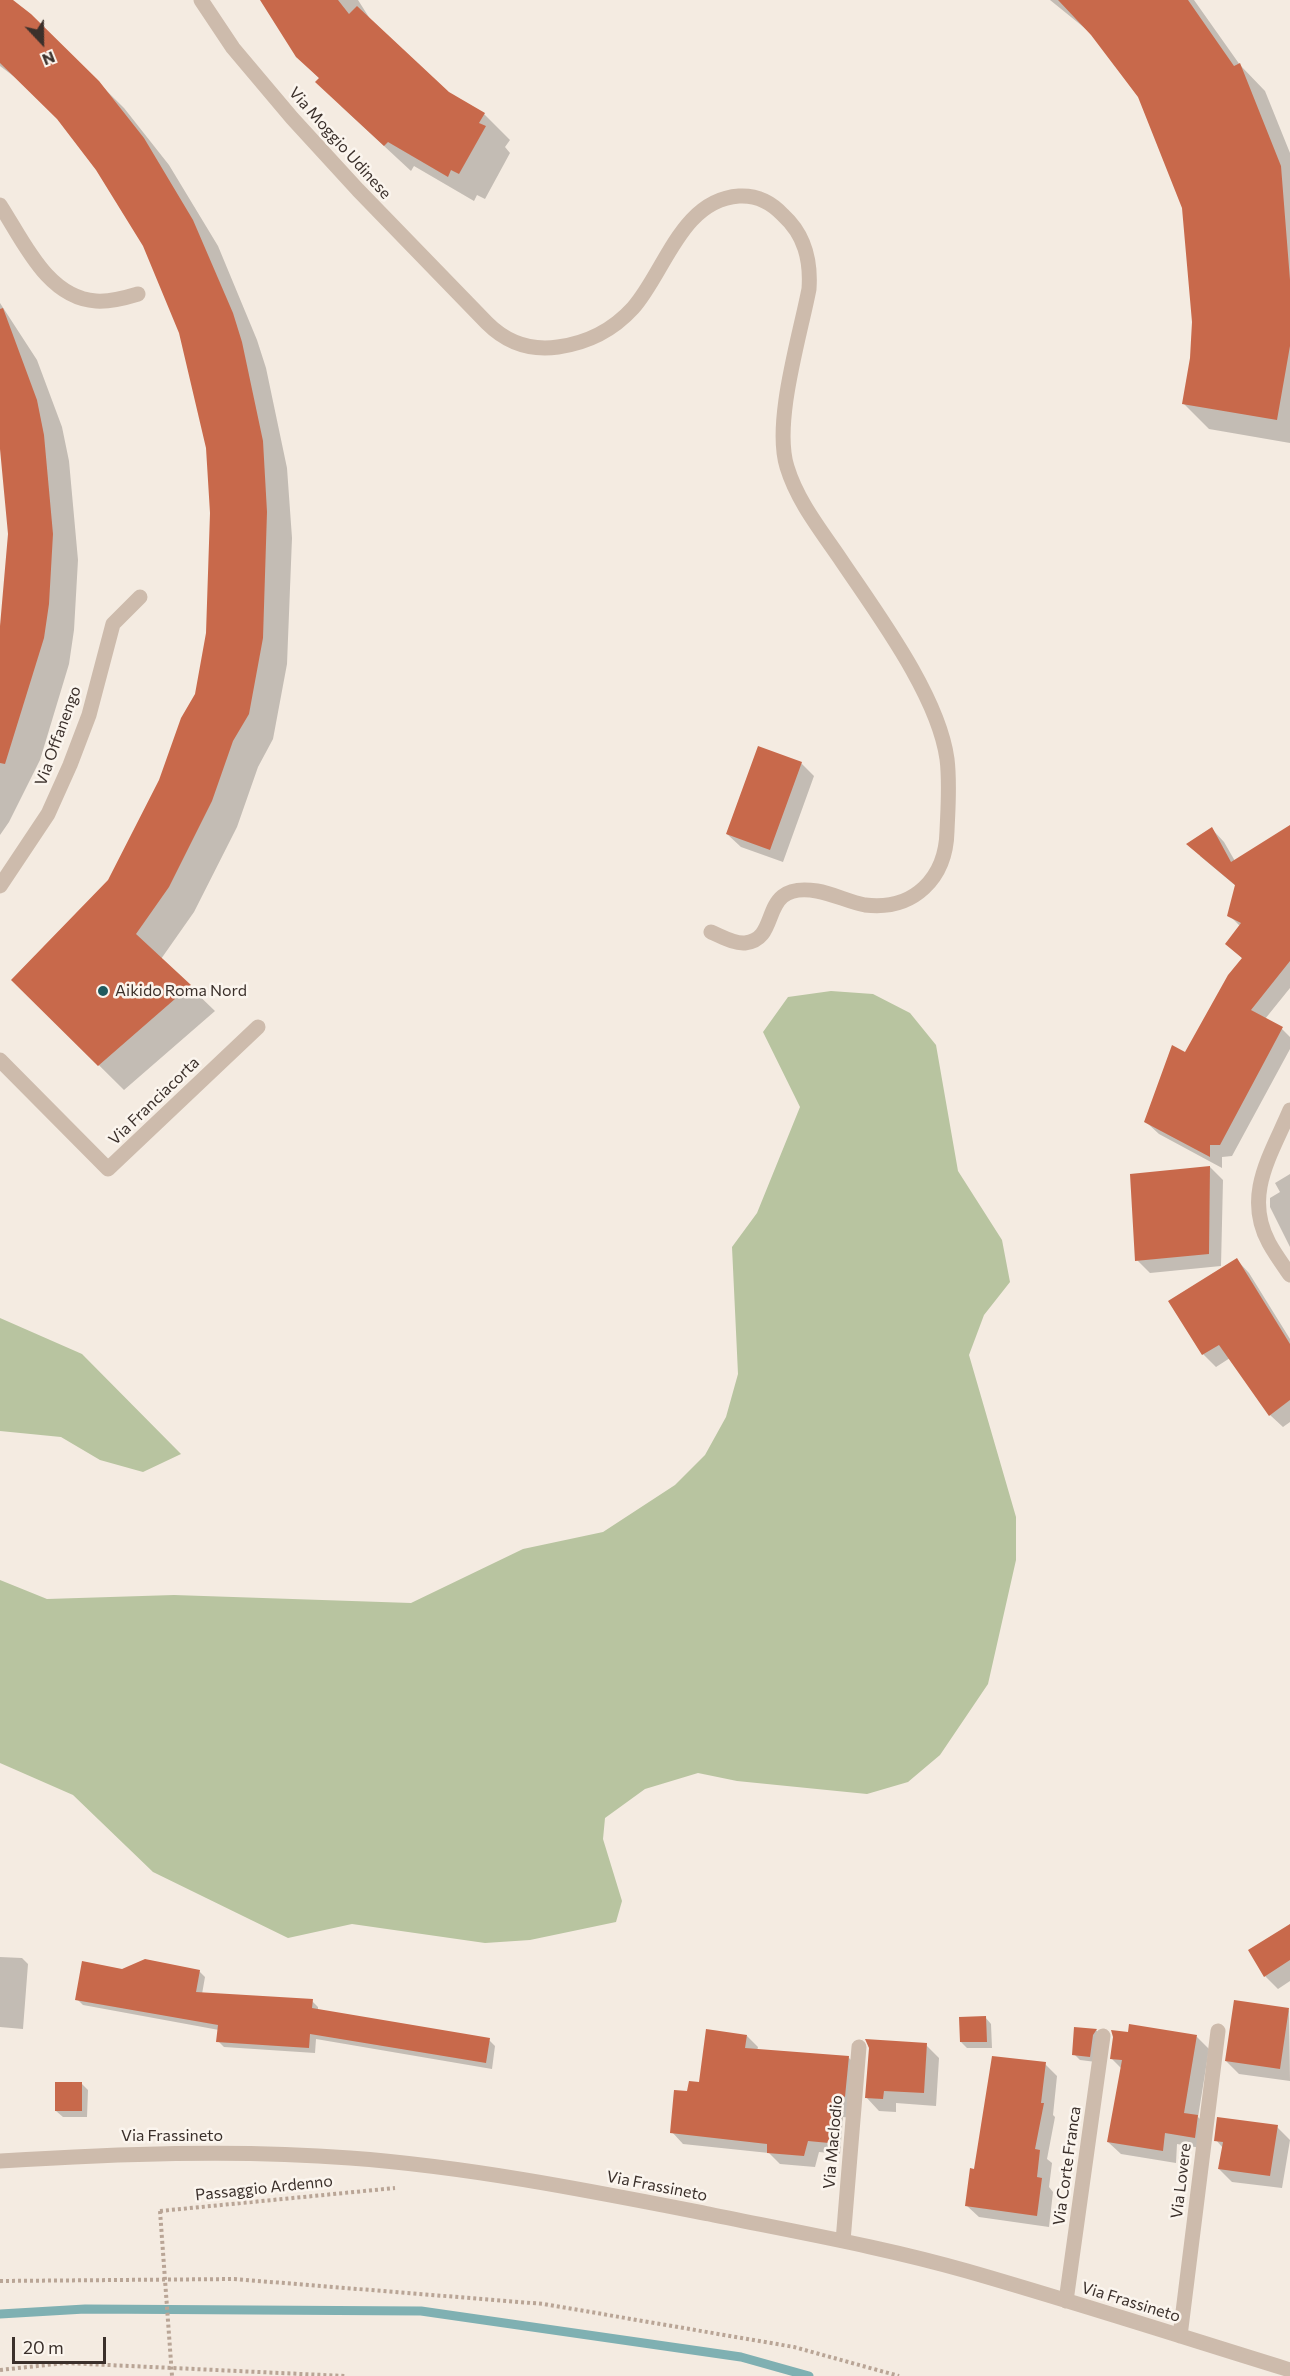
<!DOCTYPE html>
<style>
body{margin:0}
#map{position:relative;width:1290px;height:2376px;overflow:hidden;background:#f4ebe1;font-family:Commissioner,sans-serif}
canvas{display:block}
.north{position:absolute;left:12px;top:12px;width:60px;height:60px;-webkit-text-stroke:4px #fbf5ee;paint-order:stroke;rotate:158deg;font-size:16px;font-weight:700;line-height:24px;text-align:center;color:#3b302b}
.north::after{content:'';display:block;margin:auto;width:21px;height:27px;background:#3b302b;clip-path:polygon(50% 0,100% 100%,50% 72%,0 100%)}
.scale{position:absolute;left:12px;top:2337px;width:94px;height:27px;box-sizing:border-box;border:3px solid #3b302b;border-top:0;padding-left:8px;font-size:18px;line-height:21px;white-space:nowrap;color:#3b302b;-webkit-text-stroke:4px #fbf5ee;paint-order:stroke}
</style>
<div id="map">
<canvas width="1290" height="2376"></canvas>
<div class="north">N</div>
<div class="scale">20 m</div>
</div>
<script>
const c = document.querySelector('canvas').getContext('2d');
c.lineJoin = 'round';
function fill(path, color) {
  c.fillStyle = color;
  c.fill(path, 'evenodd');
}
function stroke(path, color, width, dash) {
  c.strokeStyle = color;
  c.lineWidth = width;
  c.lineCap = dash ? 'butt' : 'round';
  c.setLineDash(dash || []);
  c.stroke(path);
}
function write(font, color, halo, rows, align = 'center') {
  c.font = font + ' Commissioner,sans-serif';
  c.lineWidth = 5;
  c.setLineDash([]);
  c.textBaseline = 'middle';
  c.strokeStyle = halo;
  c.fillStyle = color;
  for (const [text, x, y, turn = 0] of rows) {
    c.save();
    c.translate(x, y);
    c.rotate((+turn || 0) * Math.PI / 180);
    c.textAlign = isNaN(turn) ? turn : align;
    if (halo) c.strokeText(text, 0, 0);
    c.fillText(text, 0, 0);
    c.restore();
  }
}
fill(new Path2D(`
 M 831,991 L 873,994 L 910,1013 L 936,1045 L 958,1171 L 1002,1240 L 1010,1282 L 984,1315 L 969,1355 L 1016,1517 L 1016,1560 L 988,1684 L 940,1755 L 908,1782 L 867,1794 L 737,1781 L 698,1773 L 645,1789 L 605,1818 L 603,1839 L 622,1901 L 616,1922 L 530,1940 L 485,1943 L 352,1924 L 288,1938 L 153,1872 L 73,1795 L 0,1763 L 0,1580 L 47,1599 L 174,1595 L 411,1603 L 523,1549 L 603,1532 L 675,1485 L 705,1455 L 726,1417 L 738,1374 L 732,1247 L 757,1213 L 800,1107 L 763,1032 L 788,997 Z
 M 0,1318 L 82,1354 L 181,1454 L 143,1472 L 100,1460 L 61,1437 L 0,1431 Z`), '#b8c4a0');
fill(new Path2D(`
 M 0,0 L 10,0 L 30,15 L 124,108 L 169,165 L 218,246 L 257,340 L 266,368 L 287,468 L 292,538 L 287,664 L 273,739 L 258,767 L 237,827 L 194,912 L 161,959 L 215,1011 L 124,1090 L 13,980 L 109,881 L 161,781 L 196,694 L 208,633 L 211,513 L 208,448 L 181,332 L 144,245 L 98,169 L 59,119 L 20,81 L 0,66 Z
 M 262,0 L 358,0 L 372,22 L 448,93 L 484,114 L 510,140 L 505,147 L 510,153 L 485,199 L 477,195 L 474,201 L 414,166 L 411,171 L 342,107 L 320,79 L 297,56 Z
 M 1050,0 L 1194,0 L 1240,65 L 1265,91 L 1290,153 L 1290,443 L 1209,429 L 1183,403 L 1191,358 L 1193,322 L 1184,208 L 1142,102 L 1092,34 Z
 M 0,303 L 37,360 L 62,427 L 69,461 L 78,560 L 74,630 L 69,664 L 40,760 L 9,822 L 0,835 L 0,632 L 10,534 L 0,438 Z
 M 801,763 L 814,776 L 783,862 L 741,847 L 727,834 Z
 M 1290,827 L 1290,988 L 1265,1019 L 1282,1029 L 1290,1037 L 1290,1049 L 1232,1156 L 1222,1157 L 1222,1168 L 1159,1134 L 1146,1122 L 1243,959 L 1227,944 L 1240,926 L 1229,915 L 1236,886 L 1200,856 L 1212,829 L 1224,842 L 1235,861 Z
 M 1210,1167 L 1223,1180 L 1221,1266 L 1150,1273 L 1137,1260 Z
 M 1290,1174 L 1290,1247 L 1270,1207 L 1270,1198 L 1280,1192 L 1275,1183 Z
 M 1237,1260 L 1249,1273 L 1290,1339 L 1290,1422 L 1283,1427 L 1270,1415 L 1230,1358 L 1216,1367 L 1203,1354 Z
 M 1290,1926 L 1290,1981 L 1278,1989 L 1265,1976 Z
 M 0,1957 L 22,1958 L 28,1964 L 23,2029 L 0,2027 Z
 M 122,1970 L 199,1971 L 205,1977 L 202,1994 L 312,2001 L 318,2007 L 318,2011 L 489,2040 L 495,2046 L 492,2069 L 316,2039 L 315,2053 L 224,2047 L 218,2041 L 219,2030 L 83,2005 L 77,1999 Z
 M 1289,2010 L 1290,2081 L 1239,2074 L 1226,2061 Z
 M 985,2017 L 991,2024 L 992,2048 L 967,2048 L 961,2042 Z
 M 1096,2030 L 1102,2036 L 1096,2062 L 1080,2060 L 1074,2054 Z
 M 747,2036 L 758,2047 L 757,2051 L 848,2057 L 859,2068 L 852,2118 L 843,2117 L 840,2154 L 819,2152 L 815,2167 L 780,2164 L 769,2153 L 683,2144 L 672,2132 L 688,2092 L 700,2084 Z
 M 1197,2037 L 1209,2049 L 1198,2117 L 1210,2129 L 1207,2149 L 1177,2144 L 1176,2163 L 1121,2154 L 1108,2142 L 1122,2069 L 1111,2058 Z
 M 926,2045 L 939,2058 L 936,2106 L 896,2103 L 896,2112 L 879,2111 L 866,2097 Z
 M 1045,2064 L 1057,2076 L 1053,2115 L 1055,2117 L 1047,2159 L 1052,2163 L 1049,2187 L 1053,2192 L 1049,2227 L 979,2217 L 966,2205 L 975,2170 Z
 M 82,2084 L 88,2090 L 87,2117 L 63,2117 L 56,2111 Z
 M 1277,2127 L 1290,2140 L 1282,2188 L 1232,2182 L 1219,2169 L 1223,2148 L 1216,2140 Z`), '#0003');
stroke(new Path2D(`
 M 0,2314 L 85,2309 L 421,2311 L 741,2357 L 809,2376`), '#7fb0b2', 9);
fill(new Path2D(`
 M 0,0 L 13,0 L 31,14 L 99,81 L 144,138 L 193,220 L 233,313 L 242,342 L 263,441 L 267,512 L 263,638 L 249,714 L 233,741 L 212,801 L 169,887 L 136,934 L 191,985 L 98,1066 L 11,980 L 108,880 L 159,780 L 181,718 L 195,694 L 206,633 L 210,513 L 206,448 L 179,333 L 143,246 L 96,170 L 57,119 L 0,63 Z
 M 260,0 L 338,0 L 349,14 L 357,6 L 449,92 L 485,113 L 479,123 L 486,126 L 459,174 L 451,170 L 448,177 L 388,142 L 384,146 L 315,82 L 319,78 L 296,57 Z
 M 1058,0 L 1188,0 L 1234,66 L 1240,63 L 1281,166 L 1290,280 L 1290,346 L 1277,420 L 1182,404 L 1190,358 L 1192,322 L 1182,208 L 1138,97 L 1091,35 Z
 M 3,308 L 37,400 L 44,435 L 53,534 L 49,604 L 44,638 L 5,764 L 0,763 L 0,626 L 8,534 L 0,449 L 0,309 Z
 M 758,746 L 802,762 L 770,850 L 726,834 Z
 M 1290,825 L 1290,961 L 1251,1010 L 1283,1027 L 1220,1145 L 1210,1145 L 1210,1157 L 1144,1122 L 1172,1045 L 1185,1052 L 1228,975 L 1242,958 L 1225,944 L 1241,923 L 1227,916 L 1235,885 L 1186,844 L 1212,827 L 1231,862 Z
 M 1210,1166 L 1209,1254 L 1135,1261 L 1130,1174 Z
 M 1237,1258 L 1290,1344 L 1290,1400 L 1269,1416 L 1219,1345 L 1202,1355 L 1168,1301 Z
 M 1290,1924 L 1290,1960 L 1264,1977 L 1248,1950 Z
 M 145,1959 L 200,1970 L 196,1992 L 313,1999 L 312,2008 L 490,2038 L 486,2063 L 310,2034 L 309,2048 L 216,2042 L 218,2025 L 75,2000 L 82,1961 L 122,1969 Z
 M 1234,2000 L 1289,2008 L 1280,2069 L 1225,2061 Z
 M 986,2016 L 987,2042 L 960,2042 L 959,2017 Z
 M 1129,2024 L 1197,2035 L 1184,2113 L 1198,2115 L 1195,2138 L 1165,2133 L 1163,2151 L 1107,2142 L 1122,2060 L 1110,2059 L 1113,2037 L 1111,2030 L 1128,2032 Z
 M 1074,2027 L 1097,2029 L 1093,2035 L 1090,2057 L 1072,2055 Z
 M 706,2029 L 747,2035 L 745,2048 L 849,2056 L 845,2097 L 843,2096 L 842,2108 L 832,2107 L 829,2143 L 808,2141 L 804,2156 L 767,2153 L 767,2144 L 670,2133 L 674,2090 L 687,2091 L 689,2081 L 699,2082 Z
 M 865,2039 L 927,2043 L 924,2093 L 884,2091 L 883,2099 L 865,2098 L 869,2048 Z
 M 992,2056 L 1046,2062 L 1041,2103 L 1044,2103 L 1035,2149 L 1040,2150 L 1037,2177 L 1042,2178 L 1037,2216 L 965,2206 L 970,2168 L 974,2169 Z
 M 55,2082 L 82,2082 L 82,2111 L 55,2111 Z
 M 1217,2117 L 1278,2125 L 1270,2176 L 1218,2169 L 1223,2142 L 1214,2141 Z`), '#c8694b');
stroke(new Path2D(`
 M 160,2211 L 395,2188
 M 0,2281 L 234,2279 L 544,2304 L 794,2347 L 899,2376
 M 0,2370 L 65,2363 L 345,2376`), '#b9a596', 4, [3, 3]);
stroke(new Path2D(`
 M 201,0 L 233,48 L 292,118 L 358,190 L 487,323 C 506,342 530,351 558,347 C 587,343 613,330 633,308 C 665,272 681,200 739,196 C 756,195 771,202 783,215 C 805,235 811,260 809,289 C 800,336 773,423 787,467 C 797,500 819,528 839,557 C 875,611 938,694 947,759 C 950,783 948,807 947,831 C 946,878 914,911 865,905 C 849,902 834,894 817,891 C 756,881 783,939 745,943 C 734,944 721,936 711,932
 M 0,205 C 23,240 47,298 96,301 C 110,302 125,298 138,294
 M 0,886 L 48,814 L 70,765 L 89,715 L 113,624 L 140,597
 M 0,1060 L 108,1169 L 258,1027
 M 1290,1110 C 1271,1155 1243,1195 1269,1243 C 1275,1254 1283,1265 1290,1275
 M 0,2161 C 117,2154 234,2149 350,2158 C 471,2167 591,2191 709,2214 C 796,2232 883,2247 967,2271 C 1075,2302 1183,2337 1290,2370
 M 843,2241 L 859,2047
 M 1066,2301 L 1103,2036
 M 1180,2336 L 1218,2031`), '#cdbbac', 15);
stroke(new Path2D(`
 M 160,2211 L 172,2376`), '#b9a596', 4, [3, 3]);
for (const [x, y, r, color] of [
 [103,991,6,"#1f5a5e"]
]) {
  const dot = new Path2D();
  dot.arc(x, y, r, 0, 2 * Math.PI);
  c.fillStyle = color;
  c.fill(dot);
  stroke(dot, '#fbf5ee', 2);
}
write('16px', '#3b302b', '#fbf5ee', [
 ["Via Moggio Udinese",340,143,48],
 ["Via Offanengo",58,736,-70],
 ["Via Franciacorta",154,1101,-44],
 ["Via Frassineto",172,2136],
 ["Via Maclodio",833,2142,-85],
 ["Via Corte Franca",1067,2166,-82],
 ["Via Lovere",1181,2181,-83],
 ["Via Frassineto",657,2186,11],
 ["Passaggio Ardenno",264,2188,-6],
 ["Via Frassineto",1131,2302,17]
]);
write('16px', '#3b302b', '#fbf5ee', [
 ["Aikido Roma Nord",115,991]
], 'left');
</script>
